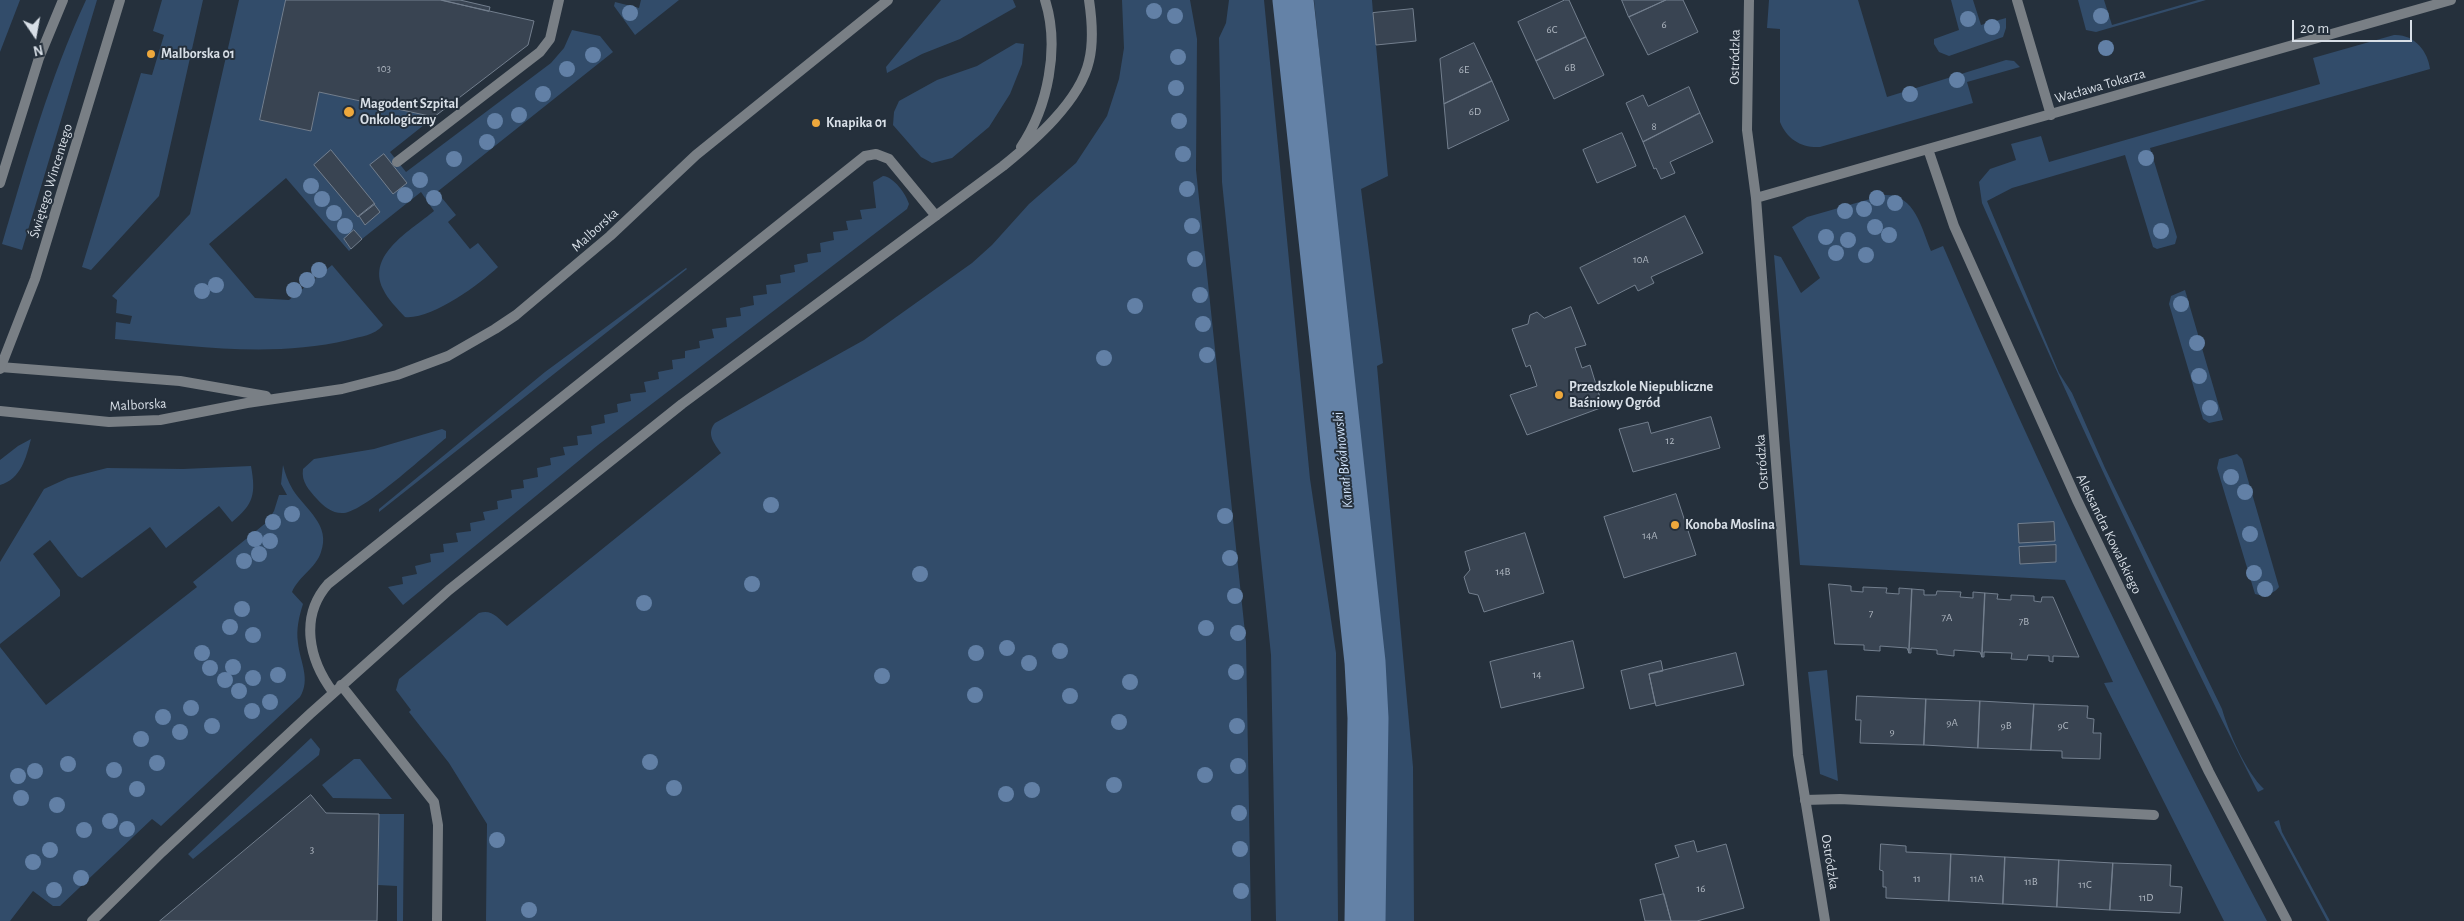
<!DOCTYPE html>
<meta charset="utf-8">
<style>
body{margin:0}
#map{position:relative;width:2464px;height:921px;overflow:hidden;background:#25303c;font-family:"Alegreya Sans",sans-serif}
canvas{display:block}
.north{position:absolute;left:10px;top:10px;width:50px;height:50px;-webkit-text-stroke:4px #25303c;paint-order:stroke;rotate:168deg;font-size:14px;font-weight:700;line-height:20px;text-align:center;color:#d8dfe7}
.north::after{content:'';display:block;margin:auto;width:18px;height:22px;background:#d8dfe7;clip-path:polygon(50% 0,100% 100%,50% 72%,0 100%)}
.scale{position:absolute;left:2292px;top:20px;width:120px;height:22px;box-sizing:border-box;border:2px solid #d8dfe7;border-top:0;padding-left:6px;font-size:15px;line-height:18px;white-space:nowrap;color:#d8dfe7;-webkit-text-stroke:4px #25303c;paint-order:stroke}
</style>
<div id="map">
<canvas width="2464" height="921"></canvas>
<div class="north">N</div>
<div class="scale">20 m</div>
</div>
<script>
const c = document.querySelector('canvas').getContext('2d');
c.lineJoin = 'round';
function fill(path, color) {
  c.fillStyle = color;
  c.fill(path, 'evenodd');
}
function stroke(path, color, width, dash) {
  c.strokeStyle = color;
  c.lineWidth = width;
  c.lineCap = dash ? 'butt' : 'round';
  c.setLineDash(dash || []);
  c.stroke(path);
}
function write(font, color, halo, rows, align = 'center') {
  c.font = font + ' "Alegreya Sans",sans-serif';
  c.lineWidth = 4;
  c.setLineDash([]);
  c.textBaseline = 'middle';
  c.strokeStyle = halo;
  c.fillStyle = color;
  for (const [text, x, y, turn = 0] of rows) {
    c.save();
    c.translate(x, y);
    c.rotate((+turn || 0) * Math.PI / 180);
    c.textAlign = isNaN(turn) ? turn : align;
    if (halo) c.strokeText(text, 0, 0);
    c.fillText(text, 0, 0);
    c.restore();
  }
}
fill(new Path2D(`
 M 0,0 L 20,0 L 0,52 Z
 M 86,0 L 97,0 L 22,250 L 2,244 C 27,160 49,80 86,0 Z
 M 162,0 L 203,0 L 159,196 L 91,270 L 82,267 L 141,73 L 152,75 L 164,35 L 153,31 Z
 M 239,0 L 286,0 L 260,120 L 311,131 L 319,92 L 434,117 L 390,152 L 406,172 L 551,63 L 564,48 L 572,30 L 600,36 L 613,52 L 437,192 L 456,215 L 448,222 L 470,249 L 478,243 L 498,267 C 479,285 431,320 405,317 C 397,308 388,300 383,289 C 366,254 412,230 434,211 L 421,192 L 362,239 L 354,231 L 344,239 L 351,249 L 349,251 L 286,178 L 209,244 L 255,298 L 289,300 L 332,265 L 383,325 C 374,336 361,336 348,340 C 272,358 193,346 115,339 L 116,322 L 130,324 L 132,316 L 116,313 L 117,300 L 112,296 L 190,214 Z
 M 641,0 L 679,0 L 635,35 L 614,6 L 615,2 L 639,8 Z
 M 941,0 L 1013,0 L 1016,7 L 960,39 L 922,54 L 887,73 L 886,67 Z
 M 1122,0 L 1190,0 L 1197,39 L 1196,170 L 1246,642 L 1251,921 L 486,921 L 487,824 L 449,763 L 409,712 L 411,710 L 396,690 L 399,679 L 479,613 C 492,609 498,618 507,626 L 721,453 C 714,443 706,434 715,423 L 864,340 L 972,263 L 992,245 L 1029,204 L 1076,163 L 1107,116 L 1119,79 L 1124,48 Z
 M 1229,0 L 1264,0 L 1310,479 L 1336,653 L 1338,921 L 1276,921 L 1271,655 L 1222,182 L 1219,38 L 1226,23 Z
 M 1314,0 L 1372,0 L 1373,13 L 1388,176 L 1361,189 L 1383,363 L 1377,366 L 1413,767 L 1414,921 L 1379,921 L 1382,698 L 1379,648 Z
 M 1769,0 L 1858,0 L 1887,97 L 2006,60 L 2014,61 L 2020,67 L 1967,82 L 1973,103 L 1820,147 C 1801,148 1787,139 1780,122 L 1780,29 L 1767,28 Z
 M 1951,0 L 1973,0 L 1981,25 L 2006,18 L 2006,28 L 2003,37 L 1949,56 L 1939,52 L 1934,44 L 1934,39 L 1959,30 Z
 M 2078,0 L 2104,0 L 2112,25 L 2198,0 L 2206,0 L 2096,32 L 2086,30 Z
 M 2394,35 C 2414,34 2428,51 2430,69 L 2150,148 L 2177,237 L 2175,244 L 2157,249 L 2153,247 L 2125,155 L 2012,188 L 1987,201 L 2059,373 L 2072,393 L 2105,468 L 2222,709 C 2229,733 2246,772 2264,789 L 2258,792 C 2160,598 2069,402 1982,203 L 1979,182 L 1990,169 L 2016,160 L 2011,144 L 2041,136 L 2049,162 L 2320,84 L 2313,58 Z
 M 1016,43 L 1024,44 L 1022,64 L 1010,94 L 989,127 L 952,158 L 932,163 L 921,157 L 893,125 L 894,112 L 899,101 L 937,80 L 977,66 Z
 M 883,176 C 894,177 906,194 909,204 L 907,209 L 598,445 L 403,605 L 388,587 L 403,584 L 402,577 L 417,574 L 415,566 L 431,562 L 430,554 L 444,552 L 443,544 L 458,542 L 456,533 L 471,531 L 470,523 L 485,520 L 483,512 L 498,509 L 497,501 L 512,498 L 511,490 L 524,488 L 523,480 L 538,477 L 537,468 L 551,465 L 550,458 L 565,455 L 563,447 L 578,445 L 577,436 L 592,434 L 591,426 L 605,423 L 604,415 L 618,412 L 617,404 L 631,401 L 630,394 L 646,392 L 644,382 L 659,379 L 658,372 L 673,369 L 672,360 L 685,358 L 685,351 L 700,348 L 699,341 L 714,338 L 712,329 L 727,327 L 726,318 L 741,316 L 740,308 L 754,305 L 753,296 L 767,294 L 766,285 L 781,283 L 780,275 L 795,272 L 794,265 L 808,262 L 807,254 L 821,252 L 820,243 L 834,240 L 833,232 L 848,230 L 846,221 L 862,219 L 860,210 L 876,208 L 873,182 Z
 M 1884,195 C 1915,194 1921,227 1931,251 L 1943,246 C 2042,476 2150,700 2267,921 L 2224,921 L 2104,683 L 2113,682 L 2065,580 L 1800,565 L 1774,255 L 1781,257 L 1801,293 L 1820,278 L 1792,227 L 1807,217 Z
 M 686,268 L 687,269 L 379,512 L 379,509 L 545,372 Z
 M 2185,290 L 2223,420 L 2209,423 L 2203,419 L 2169,304 L 2171,296 Z
 M 442,429 L 446,431 L 446,438 C 426,454 365,511 344,513 C 333,514 324,507 317,499 C 309,490 301,482 303,469 L 314,459 L 374,449 Z
 M 31,439 C 26,458 21,479 0,485 L 0,460 L 18,446 Z
 M 2237,454 L 2242,459 L 2279,587 C 2274,594 2263,597 2255,594 L 2217,468 L 2219,459 Z
 M 283,465 C 285,473 288,482 293,490 C 306,510 331,525 321,552 C 316,568 299,576 292,592 L 303,604 C 299,617 296,629 298,643 C 300,662 311,679 300,697 L 161,826 L 152,819 L 60,906 L 53,906 L 33,891 L 10,921 L 0,921 L 0,647 L 46,705 L 197,587 L 193,582 L 267,522 L 274,511 L 279,495 L 287,495 L 281,484 Z
 M 251,466 C 256,494 254,504 232,522 L 219,506 L 166,548 L 150,527 L 82,578 L 78,576 L 50,540 L 33,554 L 60,590 L 60,596 L 0,644 L 0,562 L 44,489 L 68,478 L 107,468 L 183,469 Z
 M 1827,670 L 1838,781 L 1820,774 L 1808,672 Z
 M 311,738 L 320,749 L 319,755 L 193,859 L 188,854 Z
 M 354,759 L 360,759 L 392,799 L 333,798 L 322,785 Z
 M 379,814 L 404,814 L 403,921 L 397,921 L 397,886 L 378,885 Z
 M 2279,820 L 2282,832 L 2330,921 L 2327,921 L 2274,822 Z`), '#324c6a');
stroke(new Path2D(`
 M 1293,0 L 1365,662 L 1368,718 L 1365,921`), '#6482a7', 41);
const building = new Path2D(`
 M 286,0 L 440,0 L 534,21 L 528,45 L 434,117 L 319,92 L 311,131 L 260,120 Z
 M 442,0 L 460,0 L 490,7 L 489,11 Z
 M 1565,0 L 1569,0 L 1586,37 L 1536,61 L 1518,22 Z
 M 1622,0 L 1666,0 L 1629,17 Z
 M 1666,0 L 1683,0 L 1698,32 L 1648,55 L 1629,17 Z
 M 1413,9 L 1416,41 L 1376,45 L 1373,13 Z
 M 1586,37 L 1604,75 L 1554,99 L 1536,61 Z
 M 1474,43 L 1492,81 L 1444,104 L 1440,59 Z
 M 1492,81 L 1509,120 L 1448,149 L 1444,104 Z
 M 1689,87 L 1700,113 L 1643,142 L 1626,103 L 1643,95 L 1648,106 Z
 M 1700,113 L 1713,142 L 1670,162 L 1675,173 L 1661,179 L 1656,168 L 1654,169 L 1643,142 Z
 M 1622,133 L 1636,166 L 1597,183 L 1583,150 Z
 M 331,150 L 375,204 L 358,217 L 314,165 Z
 M 384,154 L 407,183 L 393,194 L 370,165 Z
 M 374,204 L 380,212 L 365,225 L 359,216 Z
 M 1685,216 L 1703,253 L 1651,277 L 1654,283 L 1638,291 L 1635,285 L 1598,304 L 1580,268 Z
 M 354,230 L 362,239 L 351,249 L 344,239 Z
 M 1571,307 L 1586,345 L 1575,348 L 1582,368 L 1590,365 L 1603,407 L 1527,435 L 1510,395 L 1537,386 L 1530,365 L 1526,367 L 1512,329 L 1528,324 L 1530,315 L 1537,312 L 1544,318 Z
 M 1711,417 L 1720,448 L 1633,472 L 1619,429 L 1648,422 L 1651,433 Z
 M 1676,494 L 1696,555 L 1624,578 L 1604,517 Z
 M 2054,522 L 2055,541 L 2019,543 L 2018,524 Z
 M 1525,533 L 1544,593 L 1484,612 L 1478,595 L 1469,593 L 1464,577 L 1470,570 L 1465,552 Z
 M 2056,545 L 2056,562 L 2020,564 L 2019,547 Z
 M 1829,584 L 1851,586 L 1851,591 L 1863,592 L 1863,587 L 1887,588 L 1886,593 L 1899,594 L 1899,588 L 1912,589 L 1909,653 L 1907,648 L 1880,646 L 1880,651 L 1864,650 L 1864,645 L 1835,644 Z
 M 1912,589 L 1924,590 L 1924,595 L 1936,595 L 1937,591 L 1961,592 L 1960,597 L 1973,598 L 1973,592 L 1985,593 L 1982,657 L 1980,652 L 1954,650 L 1954,656 L 1937,654 L 1937,650 L 1911,648 L 1911,653 L 1909,653 Z
 M 1985,593 L 1998,594 L 1997,599 L 2011,600 L 2011,595 L 2034,596 L 2034,601 L 2041,602 L 2042,597 L 2053,597 L 2079,657 L 2053,656 L 2053,662 L 2049,661 L 2049,656 L 2028,655 L 2027,660 L 2011,659 L 2012,653 L 1984,652 L 1984,657 L 1982,657 Z
 M 1573,641 L 1584,688 L 1501,708 L 1490,662 Z
 M 1736,653 L 1744,685 L 1656,706 L 1649,674 Z
 M 1661,661 L 1663,671 L 1649,674 L 1655,703 L 1630,709 L 1621,671 Z
 M 1857,696 L 1926,699 L 1924,745 L 1860,743 L 1861,720 L 1856,720 Z
 M 1926,699 L 1980,701 L 1978,748 L 1924,745 Z
 M 1980,701 L 2034,704 L 2031,750 L 1978,748 Z
 M 2034,704 L 2088,706 L 2087,718 L 2094,719 L 2093,733 L 2101,733 L 2100,759 L 2062,758 L 2062,751 L 2031,750 Z
 M 311,795 L 326,813 L 379,814 L 377,921 L 160,921 Z
 M 1694,841 L 1697,852 L 1726,844 L 1744,908 L 1697,921 L 1671,921 L 1655,864 L 1679,857 L 1675,846 Z
 M 1881,844 L 1906,846 L 1906,852 L 1951,854 L 1949,901 L 1886,898 L 1886,887 L 1883,887 L 1883,871 L 1880,870 Z
 M 1951,854 L 2005,857 L 2003,904 L 1949,901 Z
 M 2005,857 L 2059,860 L 2057,907 L 2003,904 Z
 M 2059,860 L 2113,863 L 2110,910 L 2057,907 Z
 M 2113,863 L 2171,865 L 2170,886 L 2182,887 L 2180,913 L 2110,910 Z
 M 1664,894 L 1671,921 L 1645,921 L 1640,900 Z`);
fill(building, '#394452');
stroke(building, '#737f8e', 1);
stroke(new Path2D(`
 M 1021,147 C 1048,107 1060,47 1045,0
 M 397,162 L 540,52 L 550,39 L 559,0
 M 333,692 C 309,660 299,617 328,584 L 865,156 L 876,154 L 889,159 L 936,216
 M 1805,800 L 1840,799 L 2154,815
 M 92,921 L 162,852 L 310,714 L 449,590 L 682,404 L 1003,166 C 1034,141 1080,101 1089,61 C 1094,41 1092,20 1089,0`), '#797f85', 10);
stroke(new Path2D(`
 M 1749,0 L 1747,130 L 1756,198 L 1798,755 L 1825,921
 M 2017,0 L 2051,115
 M 1928,149 L 1954,226 L 2077,500 L 2209,772 L 2287,921
 M 1756,198 L 2451,0
 M 0,367 L 180,381 L 266,396
 M 0,411 L 109,422 L 160,420 L 247,403 L 342,389 L 397,375 L 448,356 L 495,329 L 516,315 L 610,236 L 696,155 L 888,0
 M 341,685 L 434,802 L 438,825 L 437,921`), '#797f85', 10);
stroke(new Path2D(`
 M 0,183 L 39,58 L 63,0
 M 0,369 L 35,279 L 120,0`), '#797f85', 10);
c.fillStyle = '#6280a6';
for (const [x, y] of [
 [1154,11],
 [630,13],
 [1175,16],
 [2101,16],
 [1968,19],
 [1992,27],
 [2106,48],
 [593,55],
 [1178,57],
 [567,69],
 [1957,80],
 [1176,88],
 [543,94],
 [1910,94],
 [519,115],
 [495,121],
 [1179,121],
 [487,142],
 [1183,154],
 [2146,158],
 [454,159],
 [420,180],
 [311,186],
 [1187,189],
 [405,195],
 [434,198],
 [1877,198],
 [322,199],
 [1895,203],
 [1864,209],
 [1845,211],
 [334,213],
 [345,226],
 [1192,226],
 [1875,227],
 [2161,231],
 [1889,235],
 [1826,237],
 [1848,240],
 [1836,253],
 [1866,255],
 [1195,259],
 [319,270],
 [307,280],
 [216,285],
 [294,290],
 [202,291],
 [1200,295],
 [2181,304],
 [1135,306],
 [1203,324],
 [2197,343],
 [1207,355],
 [1104,358],
 [2199,376],
 [2210,408],
 [2231,477],
 [2245,492],
 [771,505],
 [292,514],
 [1225,516],
 [273,522],
 [2250,534],
 [255,539],
 [270,541],
 [259,554],
 [1230,558],
 [244,561],
 [2254,573],
 [920,574],
 [752,584],
 [2265,589],
 [1235,596],
 [644,603],
 [242,609],
 [230,627],
 [1206,628],
 [1238,633],
 [253,635],
 [1007,648],
 [1060,651],
 [202,653],
 [976,653],
 [1029,663],
 [233,667],
 [210,668],
 [1236,672],
 [278,675],
 [882,676],
 [253,678],
 [225,680],
 [1130,682],
 [239,691],
 [975,695],
 [1070,696],
 [270,702],
 [191,708],
 [252,711],
 [163,717],
 [1119,722],
 [212,726],
 [1237,726],
 [180,732],
 [141,739],
 [650,762],
 [157,763],
 [68,764],
 [1238,766],
 [114,770],
 [35,771],
 [1205,775],
 [18,776],
 [1114,785],
 [674,788],
 [137,789],
 [1032,790],
 [1006,794],
 [21,798],
 [57,805],
 [1239,813],
 [110,821],
 [127,829],
 [84,830],
 [497,840],
 [1240,849],
 [50,850],
 [33,862],
 [81,878],
 [54,890],
 [1241,891],
 [529,910]
]) {
  c.beginPath();
  c.arc(x, y, 8, 0, 2 * Math.PI);
  c.fill();
}
for (const [x, y, r, color] of [
 [151,54,5,"#eea83c"],
 [349,112,6,"#eea83c"],
 [816,123,5,"#eea83c"],
 [1559,395,5,"#eea83c"],
 [1675,525,5,"#eea83c"]
]) {
  const dot = new Path2D();
  dot.arc(x, y, r, 0, 2 * Math.PI);
  c.fillStyle = color;
  c.fill(dot);
  stroke(dot, '#25303c', 2);
}
write('11px', '#b0b8c2', null, [
 ["6",1664,25],
 ["6C",1552,30],
 ["6B",1570,68],
 ["103",384,69],
 ["6E",1464,70],
 ["6D",1475,112],
 ["8",1654,127],
 ["10A",1641,260],
 ["12",1670,441],
 ["14A",1650,536],
 ["14B",1503,572],
 ["7",1871,614],
 ["7A",1947,618],
 ["7B",2024,622],
 ["14",1537,675],
 ["9A",1952,723],
 ["9B",2006,726],
 ["9C",2063,726],
 ["9",1892,732],
 ["3",312,850],
 ["11",1917,879],
 ["11A",1977,879],
 ["11B",2031,882],
 ["11C",2085,885],
 ["16",1701,889],
 ["11D",2146,898]
]);
write('bold 14px', '#d8dfe7', '#25303c', [
 ["Malborska 01",161,54],
 ["Magodent Szpital",360,104],
 ["Onkologiczny",360,120],
 ["Knapika 01",826,123],
 ["Przedszkole Niepubliczne",1569,387],
 ["Baśniowy Ogród",1569,403],
 ["Konoba Moslina",1685,525]
], 'left');
write('14px', '#d8dfe7', '#25303c', [
 ["Ostródzka",1735,57,-89],
 ["Wacława Tokarza",2100,86,-16],
 ["Świętego Wincentego",51,181,-73],
 ["Malborska",595,230,-42],
 ["Malborska",138,405,-3],
 ["Ostródzka",1762,462,-94],
 ["Aleksandra Kowalskiego",2109,534,64],
 ["Ostródzka",1830,862,81]
]);
write('italic 15px', '#ccdff7', '#25303c', [
 ["Kanał Bródnowski",1343,460,-96]
]);
</script>
